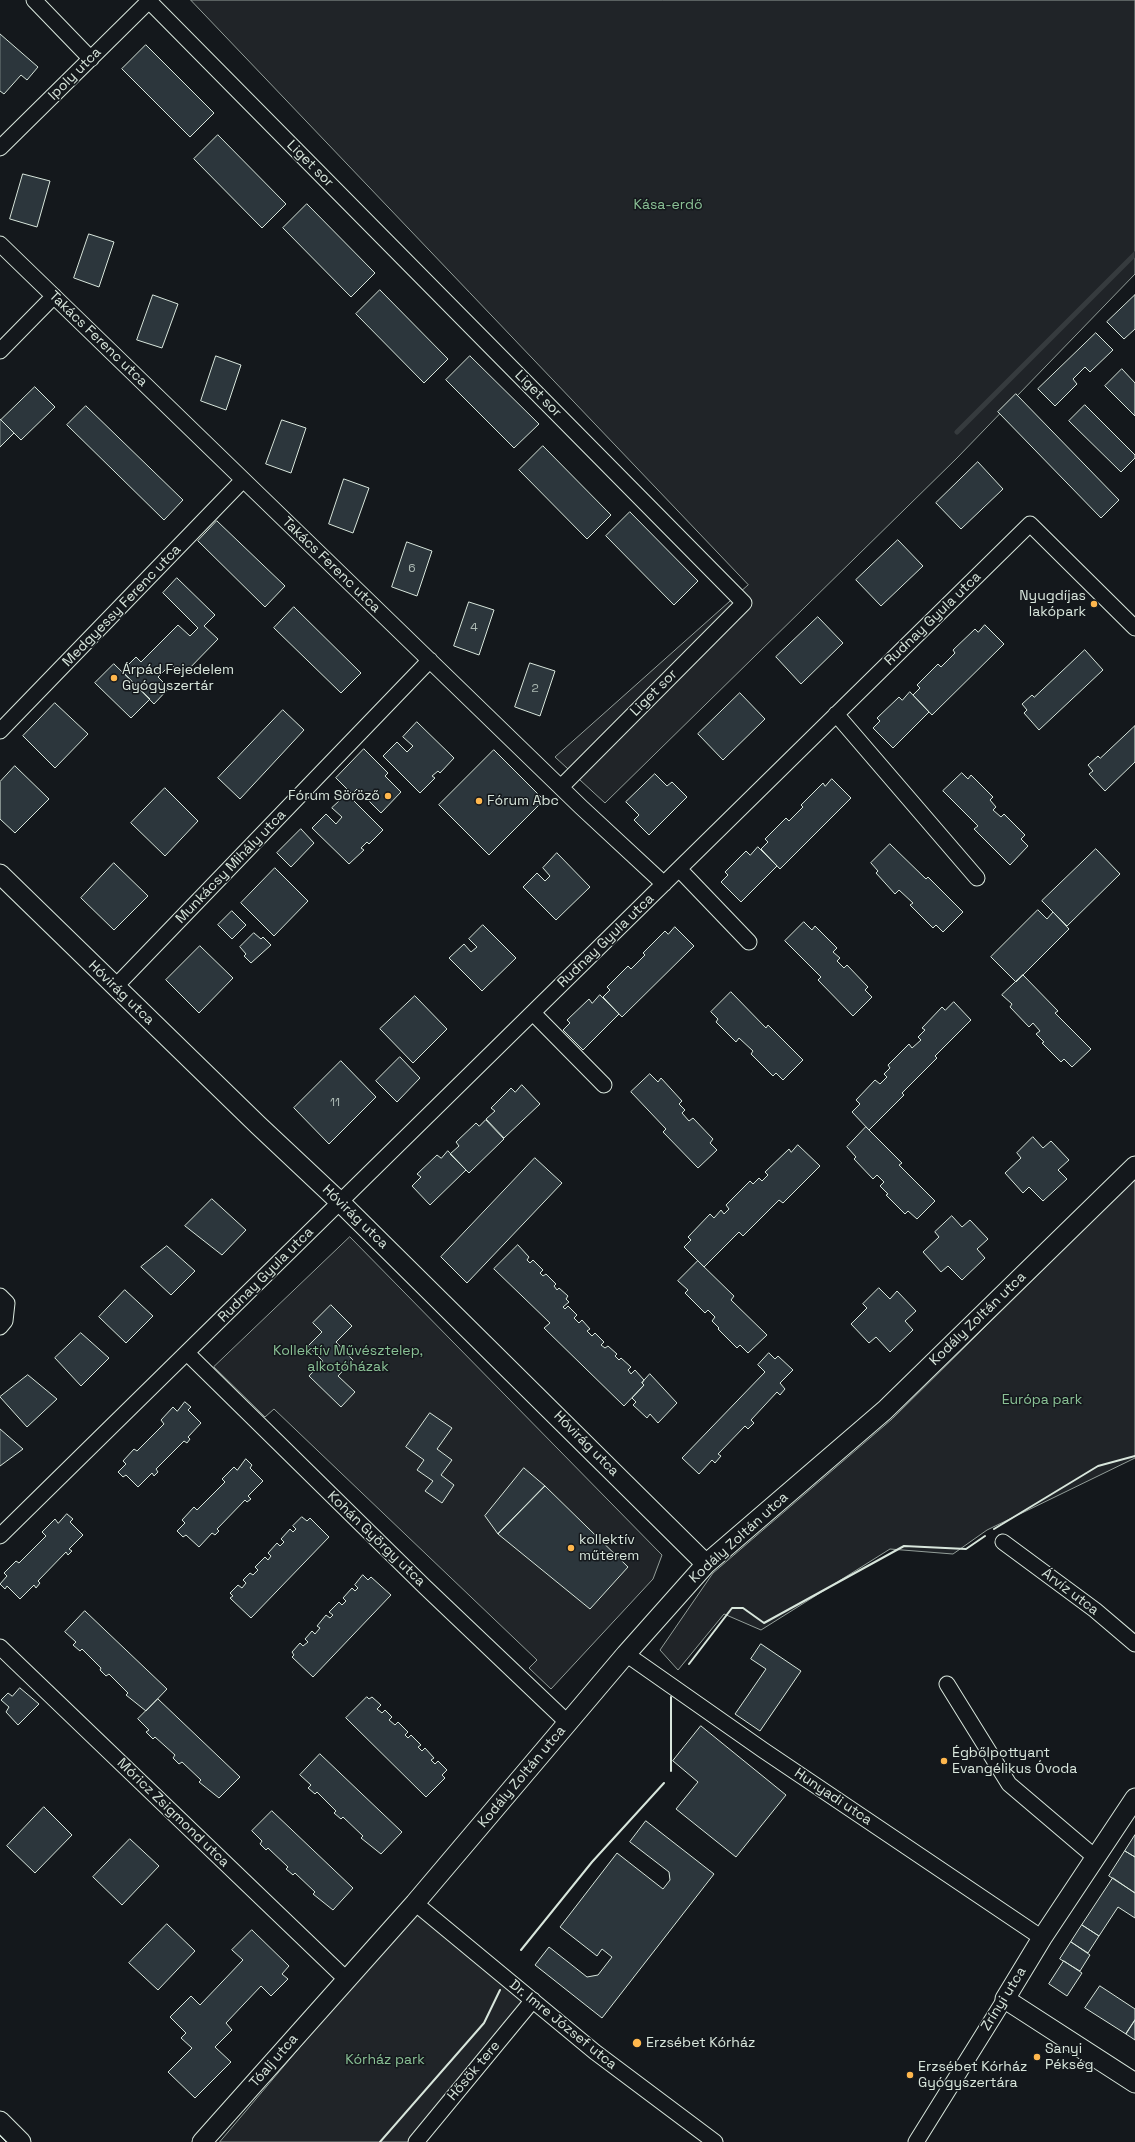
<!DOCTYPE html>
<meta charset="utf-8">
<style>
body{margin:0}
canvas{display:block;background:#14181c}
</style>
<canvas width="1135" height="2142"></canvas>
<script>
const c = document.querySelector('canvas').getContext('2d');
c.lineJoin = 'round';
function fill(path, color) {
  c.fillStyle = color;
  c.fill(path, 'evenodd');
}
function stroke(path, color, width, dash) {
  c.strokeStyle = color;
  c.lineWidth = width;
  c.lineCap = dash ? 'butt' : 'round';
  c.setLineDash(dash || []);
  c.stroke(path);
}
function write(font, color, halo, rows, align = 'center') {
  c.font = font + ' "Space Grotesk",sans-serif';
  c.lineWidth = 3;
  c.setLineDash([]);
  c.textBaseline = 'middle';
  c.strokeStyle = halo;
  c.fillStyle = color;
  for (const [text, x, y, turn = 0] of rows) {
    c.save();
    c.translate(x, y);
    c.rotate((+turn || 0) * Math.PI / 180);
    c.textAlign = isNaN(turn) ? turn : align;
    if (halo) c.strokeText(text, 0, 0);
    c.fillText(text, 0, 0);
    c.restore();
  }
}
const green = new Path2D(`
 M 191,0 L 1135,0 L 1135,274 L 957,458 L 605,803 L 555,757 L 748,585 Z
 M 1135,1179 L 1135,1458 L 987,1530 L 953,1554 L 890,1549 L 761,1630 L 724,1614 L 678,1670 L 660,1650 L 713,1573 L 892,1419 Z
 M 350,1237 L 662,1555 L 653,1579 L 551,1689 L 529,1668 L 537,1660 L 274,1409 L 265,1417 L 214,1367 Z
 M 419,1907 L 530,1998 L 413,2142 L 220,2142 Z`);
fill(green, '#202428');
stroke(green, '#939e99', 1);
stroke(new Path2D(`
 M 957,432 L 1135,254`), '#363b3e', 5);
const building = new Path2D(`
 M 0,34 L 38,67 L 27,80 L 21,75 L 4,94 L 0,91 Z
 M 146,45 L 214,113 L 190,137 L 122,69 Z
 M 218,135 L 286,204 L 262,228 L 194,159 Z
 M 23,174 L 50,181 L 37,227 L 10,219 Z
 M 307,204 L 375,273 L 351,297 L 283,228 Z
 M 89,234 L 114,242 L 99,287 L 74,278 Z
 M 380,290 L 448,359 L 424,383 L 356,314 Z
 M 153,295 L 178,304 L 162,348 L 137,340 Z
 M 1135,295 L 1135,329 L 1124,339 L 1107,322 Z
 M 1096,333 L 1113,350 L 1090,372 L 1085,367 L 1073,379 L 1077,384 L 1055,406 L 1038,389 Z
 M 216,356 L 241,365 L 226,410 L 201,401 Z
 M 470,356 L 539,424 L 514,448 L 446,380 Z
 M 1122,369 L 1135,383 L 1135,416 L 1105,386 Z
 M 35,387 L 55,407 L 21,440 L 1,420 Z
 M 1016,394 L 1119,500 L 1101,518 L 998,412 Z
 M 1085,405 L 1135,455 L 1135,458 L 1121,472 L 1069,421 Z
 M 86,406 L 183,500 L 164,520 L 67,425 Z
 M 0,419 L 14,433 L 0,447 Z
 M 282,420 L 306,428 L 291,473 L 266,464 Z
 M 543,446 L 611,515 L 587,539 L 519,470 Z
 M 978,462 L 1003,489 L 961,529 L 936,503 Z
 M 344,479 L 369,488 L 353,533 L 329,524 Z
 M 630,512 L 698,581 L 674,605 L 606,536 Z
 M 217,521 L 285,586 L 265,607 L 198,541 Z
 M 898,540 L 923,566 L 881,606 L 856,580 Z
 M 407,542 L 432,551 L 417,596 L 392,587 Z
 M 177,578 L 215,615 L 204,626 L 218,639 L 183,675 L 171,664 L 158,677 L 169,688 L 154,704 L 122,671 L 136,657 L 141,662 L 178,625 L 190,636 L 198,628 L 163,593 Z
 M 469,602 L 494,610 L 479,655 L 454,646 Z
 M 294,607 L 361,673 L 341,693 L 274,628 Z
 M 818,617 L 843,643 L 801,684 L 776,657 Z
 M 985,625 L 1004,644 L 932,715 L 913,695 L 920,688 L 917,685 L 938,664 L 941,667 L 955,653 L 953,650 L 975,629 L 978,632 Z
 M 1085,650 L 1103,670 L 1039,730 L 1024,713 L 1027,710 L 1022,704 L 1032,695 L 1034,697 Z
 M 530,663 L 555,671 L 540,716 L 515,707 Z
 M 114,664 L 150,699 L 131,718 L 95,683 Z
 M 910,692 L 929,712 L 893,748 L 873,728 L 880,721 L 877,718 L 899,697 L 902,700 Z
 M 740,693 L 765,719 L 723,760 L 698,734 Z
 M 55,703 L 88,734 L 55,768 L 23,736 Z
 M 283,710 L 304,730 L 240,799 L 218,778 Z
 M 417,722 L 454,758 L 440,773 L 438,771 L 432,776 L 435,778 L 420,793 L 383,756 L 397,742 L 407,752 L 413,746 L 403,737 Z
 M 1135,726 L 1135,762 L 1105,791 L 1089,774 L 1093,771 L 1088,765 L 1098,756 L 1100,758 Z
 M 364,749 L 388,773 L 385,776 L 401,792 L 381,813 L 357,789 L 352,794 L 336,778 Z
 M 494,750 L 544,800 L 489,855 L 439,805 Z
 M 15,766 L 49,799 L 15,833 L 0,819 L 0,782 Z
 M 962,773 L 968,779 L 971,775 L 993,797 L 990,800 L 996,807 L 993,810 L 1001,817 L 1004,814 L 1025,835 L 1021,839 L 1028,846 L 1010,865 L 974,829 L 978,826 L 943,791 Z
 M 655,774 L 667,786 L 672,782 L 687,797 L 649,835 L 634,820 L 639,815 L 626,802 Z
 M 832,779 L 851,798 L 780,869 L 761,849 L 768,842 L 765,839 L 786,818 L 789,821 L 803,807 L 801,805 L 823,783 L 825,786 Z
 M 165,788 L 198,821 L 165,856 L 131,823 Z
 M 347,794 L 383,830 L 369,844 L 367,842 L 361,848 L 364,850 L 349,864 L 312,828 L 326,814 L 336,824 L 342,817 L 332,808 Z
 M 301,829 L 314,843 L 291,867 L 277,853 Z
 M 890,844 L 926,879 L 928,877 L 963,912 L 943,932 L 936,925 L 933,928 L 910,905 L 913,903 L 899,890 L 895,894 L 876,873 L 878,871 L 871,863 Z
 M 758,847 L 777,866 L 741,902 L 721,882 L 728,875 L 725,872 L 746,851 L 750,855 Z
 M 1096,849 L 1120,874 L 1067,926 L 1042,901 Z
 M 557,853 L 590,887 L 556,920 L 523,887 L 537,873 L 545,881 L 550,876 L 543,868 Z
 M 114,863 L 148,896 L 114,930 L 81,898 Z
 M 275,868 L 308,901 L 274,936 L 241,903 Z
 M 1038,910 L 1047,919 L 1053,912 L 1069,929 L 1016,982 L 991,957 Z
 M 232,911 L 246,925 L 232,939 L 218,925 Z
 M 804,922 L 812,930 L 815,926 L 837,948 L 833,952 L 840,958 L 837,961 L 844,968 L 847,965 L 868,987 L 865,990 L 872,997 L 853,1016 L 818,980 L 821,977 L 785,941 Z
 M 483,925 L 516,958 L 482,991 L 449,958 L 464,944 L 471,952 L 477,947 L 469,939 Z
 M 675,927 L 694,946 L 622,1017 L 603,997 L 610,990 L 607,987 L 628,966 L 631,969 L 645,955 L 643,953 L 665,931 L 668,934 Z
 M 254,933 L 261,939 L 263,937 L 271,945 L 251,963 L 244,956 L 246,954 L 240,947 Z
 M 200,946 L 233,978 L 199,1013 L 166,980 Z
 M 1023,975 L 1058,1011 L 1055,1013 L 1091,1049 L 1072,1067 L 1064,1059 L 1061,1062 L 1042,1043 L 1044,1042 L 1036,1034 L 1040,1031 L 1033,1023 L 1029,1027 L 1010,1007 L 1012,1004 L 1002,995 Z
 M 731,992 L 766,1028 L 768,1025 L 803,1060 L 783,1080 L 776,1073 L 773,1076 L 751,1054 L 753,1051 L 739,1038 L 736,1042 L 716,1022 L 718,1019 L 711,1012 Z
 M 600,995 L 619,1014 L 583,1050 L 563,1030 L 570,1023 L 567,1020 L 589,999 L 592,1003 Z
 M 415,996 L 447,1029 L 413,1063 L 380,1029 Z
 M 954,1002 L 971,1020 L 935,1056 L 937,1058 L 902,1093 L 904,1095 L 869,1130 L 852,1112 L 860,1104 L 856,1100 L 875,1080 L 880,1084 L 887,1077 L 884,1074 L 890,1068 L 888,1065 L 909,1044 L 912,1048 L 921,1040 L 918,1037 L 925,1030 L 922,1028 L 942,1007 L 945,1010 Z
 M 400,1057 L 420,1078 L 397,1102 L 376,1081 Z
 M 341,1061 L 376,1097 L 329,1144 L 294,1108 Z
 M 650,1074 L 658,1082 L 661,1078 L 682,1101 L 679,1104 L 685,1110 L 682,1113 L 689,1121 L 693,1118 L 713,1139 L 710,1143 L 717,1150 L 698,1168 L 663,1132 L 666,1129 L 631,1092 Z
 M 522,1085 L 540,1104 L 504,1138 L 486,1119 L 495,1111 L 491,1108 L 511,1088 L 515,1092 Z
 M 486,1120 L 504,1139 L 469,1173 L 450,1154 L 459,1146 L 456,1142 L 476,1123 L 479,1126 Z
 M 866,1127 L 902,1163 L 899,1165 L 935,1201 L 917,1219 L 908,1211 L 905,1214 L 886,1195 L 888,1194 L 880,1186 L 884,1182 L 877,1175 L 873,1179 L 854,1159 L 856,1157 L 847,1147 Z
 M 1033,1137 L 1043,1148 L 1051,1141 L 1069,1160 L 1058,1170 L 1067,1179 L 1043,1201 L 1029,1187 L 1023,1193 L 1005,1173 L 1021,1158 L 1017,1153 Z
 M 798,1145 L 820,1166 L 783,1203 L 779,1200 L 743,1236 L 739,1232 L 704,1267 L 684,1247 L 691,1240 L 688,1237 L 710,1214 L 714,1218 L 721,1210 L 724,1214 L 729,1209 L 726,1205 L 750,1181 L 753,1184 L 759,1178 L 762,1181 L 768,1175 L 765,1172 L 789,1149 L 791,1152 Z
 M 448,1151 L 466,1170 L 430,1205 L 412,1186 L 421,1177 L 417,1174 L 437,1155 L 441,1158 Z
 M 535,1158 L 562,1183 L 467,1283 L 441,1257 Z
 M 212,1199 L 246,1230 L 222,1255 L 185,1226 Z
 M 952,1216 L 962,1227 L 970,1220 L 988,1239 L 977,1249 L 985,1258 L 962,1280 L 948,1266 L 941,1272 L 923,1252 L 939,1237 L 935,1232 Z
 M 518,1245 L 529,1257 L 527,1260 L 530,1263 L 533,1260 L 543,1270 L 540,1273 L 543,1276 L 546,1274 L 556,1284 L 554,1286 L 557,1290 L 559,1288 L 568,1296 L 566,1299 L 569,1302 L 563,1307 L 565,1309 L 568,1306 L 577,1315 L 574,1318 L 579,1323 L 582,1320 L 590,1329 L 587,1331 L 592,1336 L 595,1333 L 604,1342 L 601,1345 L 605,1348 L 608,1346 L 617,1354 L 615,1356 L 619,1360 L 621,1358 L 631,1367 L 628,1370 L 631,1374 L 635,1370 L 644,1380 L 642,1383 L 644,1385 L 624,1406 L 544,1328 L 550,1323 L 494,1269 Z
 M 167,1246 L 195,1271 L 171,1295 L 141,1267 Z
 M 698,1261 L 734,1296 L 731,1300 L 767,1335 L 748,1353 L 740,1345 L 737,1348 L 718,1329 L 719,1328 L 712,1321 L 715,1317 L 708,1310 L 705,1313 L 685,1293 L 688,1290 L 678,1281 Z
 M 879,1288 L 890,1299 L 897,1291 L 916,1311 L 905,1321 L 913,1330 L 890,1352 L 876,1337 L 869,1343 L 851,1324 L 867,1308 L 863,1304 Z
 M 125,1290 L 153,1316 L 126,1343 L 99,1317 Z
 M 331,1305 L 352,1326 L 336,1342 L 353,1360 L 338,1376 L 355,1392 L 341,1407 L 309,1376 L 323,1361 L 308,1346 L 322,1332 L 313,1323 Z
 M 81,1333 L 109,1358 L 81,1386 L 55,1358 Z
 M 769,1353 L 775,1359 L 778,1356 L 793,1370 L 780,1383 L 785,1389 L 780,1395 L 777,1392 L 751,1420 L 754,1423 L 748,1429 L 745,1426 L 718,1454 L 721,1456 L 715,1463 L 712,1460 L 699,1474 L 682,1458 L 765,1372 L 758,1365 Z
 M 650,1374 L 677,1403 L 658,1423 L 650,1414 L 647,1418 L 633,1405 L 636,1402 L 632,1398 L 644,1385 L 642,1383 Z
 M 28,1375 L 57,1399 L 27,1427 L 0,1397 Z
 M 185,1402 L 191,1407 L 188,1410 L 201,1423 L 188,1437 L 190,1439 L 187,1443 L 184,1441 L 156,1469 L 158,1472 L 154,1476 L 152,1473 L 138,1487 L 126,1475 L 123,1477 L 118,1472 L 126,1464 L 123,1461 L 134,1449 L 137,1451 L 164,1424 L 161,1420 L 173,1407 L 177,1411 Z
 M 430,1413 L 452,1428 L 437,1449 L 452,1460 L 441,1475 L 454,1485 L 442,1503 L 425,1491 L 433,1481 L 417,1470 L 424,1460 L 406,1447 Z
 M 0,1429 L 23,1449 L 0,1466 Z
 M 246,1459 L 252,1465 L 250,1468 L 263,1481 L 248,1496 L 251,1499 L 247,1502 L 245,1500 L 217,1529 L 219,1531 L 215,1535 L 212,1533 L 199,1547 L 186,1535 L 183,1537 L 177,1531 L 185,1523 L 182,1520 L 194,1507 L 197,1510 L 225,1482 L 222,1479 L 234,1467 L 237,1470 Z
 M 524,1468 L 545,1486 L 498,1534 L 485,1516 Z
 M 545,1486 L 628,1567 L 590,1609 L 498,1534 Z
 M 67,1514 L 73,1519 L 70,1522 L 83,1535 L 69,1549 L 72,1551 L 68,1555 L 66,1552 L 38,1581 L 40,1583 L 36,1588 L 34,1585 L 20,1599 L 7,1586 L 5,1589 L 0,1584 L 7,1576 L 4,1573 L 16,1561 L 19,1563 L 46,1536 L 42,1532 L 55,1519 L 58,1523 Z
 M 302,1517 L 307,1521 L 310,1518 L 329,1537 L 251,1618 L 230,1598 L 233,1596 L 230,1593 L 238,1585 L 242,1588 L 246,1583 L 243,1580 L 250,1573 L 253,1575 L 258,1570 L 255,1567 L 265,1557 L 268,1560 L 271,1556 L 268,1553 L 277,1543 L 280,1546 L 284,1542 L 281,1539 L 290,1529 L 293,1532 L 296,1529 L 293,1526 Z
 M 363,1575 L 368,1580 L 371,1577 L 391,1595 L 313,1677 L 292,1657 L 294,1655 L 292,1652 L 300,1643 L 303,1646 L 308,1642 L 305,1639 L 312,1631 L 315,1634 L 320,1628 L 317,1626 L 326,1615 L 330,1618 L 333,1615 L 329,1612 L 339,1602 L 342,1605 L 346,1601 L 343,1598 L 352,1588 L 355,1591 L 358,1588 L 355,1585 Z
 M 85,1611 L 167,1689 L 146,1711 L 126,1695 L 128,1693 L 109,1674 L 106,1676 L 100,1670 L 101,1668 L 82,1649 L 80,1651 L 73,1645 L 76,1642 L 65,1632 Z
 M 761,1644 L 801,1671 L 760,1731 L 735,1714 L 766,1669 L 751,1659 Z
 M 20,1688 L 39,1704 L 18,1725 L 6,1712 L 9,1707 L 1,1700 L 8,1693 L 12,1696 Z
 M 367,1697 L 369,1699 L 372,1697 L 381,1705 L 377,1709 L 382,1713 L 385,1710 L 392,1717 L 389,1720 L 395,1725 L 398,1722 L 408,1732 L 405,1735 L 408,1738 L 411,1735 L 421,1745 L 418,1747 L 422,1751 L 425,1748 L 434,1758 L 431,1760 L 435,1764 L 438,1761 L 447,1770 L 442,1775 L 445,1778 L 426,1797 L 346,1718 Z
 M 158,1699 L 240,1777 L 219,1798 L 199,1782 L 201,1780 L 182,1762 L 179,1764 L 173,1758 L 175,1755 L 155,1737 L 153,1739 L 146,1732 L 149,1730 L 138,1719 Z
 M 701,1726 L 786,1795 L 736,1857 L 676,1809 L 698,1782 L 673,1761 Z
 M 320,1754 L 402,1832 L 381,1854 L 361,1838 L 363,1836 L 343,1817 L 341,1819 L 334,1813 L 336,1811 L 317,1792 L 315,1794 L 308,1788 L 311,1785 L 300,1775 Z
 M 44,1807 L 72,1835 L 35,1873 L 7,1846 Z
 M 272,1811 L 353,1888 L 333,1910 L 313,1894 L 315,1892 L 295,1873 L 293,1875 L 286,1869 L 288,1867 L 268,1848 L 266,1850 L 260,1844 L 262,1841 L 252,1831 Z
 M 646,1821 L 714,1874 L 602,2018 L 535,1965 L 549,1947 L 587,1977 L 598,1975 L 612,1957 L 602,1949 L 597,1956 L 560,1927 L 617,1853 L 663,1889 L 670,1880 L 669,1872 L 630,1842 Z
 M 1135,1835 L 1135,1857 L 1125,1851 Z
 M 130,1839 L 159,1866 L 122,1905 L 93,1877 Z
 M 1125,1851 L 1135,1857 L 1135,1893 L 1109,1876 Z
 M 1113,1878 L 1135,1893 L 1135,1918 L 1118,1907 L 1099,1936 L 1082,1925 Z
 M 167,1924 L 195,1951 L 158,1990 L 129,1963 Z
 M 1082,1925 L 1099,1936 L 1088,1953 L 1071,1942 Z
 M 252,1930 L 289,1966 L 282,1974 L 288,1979 L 271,1996 L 261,1986 L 226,2023 L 232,2030 L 215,2047 L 231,2062 L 195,2098 L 168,2072 L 192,2048 L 181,2038 L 186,2033 L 170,2017 L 191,1996 L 200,2005 L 243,1960 L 232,1950 Z
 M 1071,1942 L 1090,1955 L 1080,1971 L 1060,1959 Z
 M 1064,1961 L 1082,1973 L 1067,1996 L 1049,1984 Z
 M 1100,1986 L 1135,2009 L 1135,2020 L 1126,2034 L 1085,2008 Z
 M 1135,2020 L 1135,2040 L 1126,2034 Z`);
fill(building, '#2c363c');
stroke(building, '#d8e6dc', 1);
const minor = new Path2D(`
 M 34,0 L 91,59
 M 149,1 L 744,603 L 561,787
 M 0,148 L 150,0
 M 0,244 L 581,807 L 664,884
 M 0,351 L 54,296
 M 836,714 L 977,878
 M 0,731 L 243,480
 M 679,869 L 749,942
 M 115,987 L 430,660
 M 533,1013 L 604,1085
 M 0,1296 L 7,1303 L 5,1321 L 0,1327
 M 187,1353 L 425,1587 L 568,1723
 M 0,1536 L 1030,524 L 1135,628
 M 1003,1542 L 1095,1610 L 1135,1644
 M 0,1647 L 346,1979
 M 626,1654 L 763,1750 L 1042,1938
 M 947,1684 L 1009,1784 L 1096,1858
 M 415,1903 L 595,2052 L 715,2142
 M 416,2142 L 533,2000
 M 916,2142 L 1005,1999`);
const tertiary = new Path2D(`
 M 0,874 L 258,1125 L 340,1202 L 706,1564
 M 1135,1798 L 1042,1938 L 1005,1999 L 1135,2083
 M 0,2121 L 21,2142
 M 202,2142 L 415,1903 L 626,1654 L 706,1564 L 885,1410 L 1135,1166`);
stroke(minor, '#d8e6dc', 17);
stroke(tertiary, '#d8e6dc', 21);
stroke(minor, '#14181c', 15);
stroke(tertiary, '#14181c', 19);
stroke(new Path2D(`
 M 0,2136 L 6,2142`), '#d8e6dc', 1);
stroke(new Path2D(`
 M 994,1529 L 1098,1466 L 1135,1456
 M 689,1664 L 732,1608 L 743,1608 L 764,1623 L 904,1546 L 966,1549 L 985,1536
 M 671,1771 L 671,1697
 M 521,1950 L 592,1862 L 664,1783
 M 380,2142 L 484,2023 L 500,1990`), '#d8e6dc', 2);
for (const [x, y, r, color] of [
 [1094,604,4,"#ffb74d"],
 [114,678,4,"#ffb74d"],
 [388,796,4,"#ffb74d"],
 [479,801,4,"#ffb74d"],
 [571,1548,4,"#ffb74d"],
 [944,1761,4,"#ffb74d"],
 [637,2043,5,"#ffb74d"],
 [1037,2057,4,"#ffb74d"],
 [910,2075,4,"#ffb74d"]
]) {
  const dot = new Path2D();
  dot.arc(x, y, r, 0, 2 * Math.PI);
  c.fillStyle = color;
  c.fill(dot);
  stroke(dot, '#14181c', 1.5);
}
write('12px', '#adbab4', null, [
 ["6",412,569],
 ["4",474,628],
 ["2",535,689],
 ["11",335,1103]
]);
write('14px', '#d8e6dc', '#14181c', [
 ["Ipoly utca",75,74,-45],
 ["Liget sor",310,164,45],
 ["Takács Ferenc utca",98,339,44],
 ["Liget sor",538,394,45],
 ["Takács Ferenc utca",331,565,44],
 ["Medgyessy Ferenc utca",122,606,-46],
 ["Rudnay Gyula utca",933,619,-44],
 ["Liget sor",654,693,-45],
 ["Munkácsy Mihály utca",231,867,-46],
 ["Rudnay Gyula utca",606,941,-44],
 ["Hóvirág utca",121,993,44],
 ["Hóvirág utca",355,1217,44],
 ["Rudnay Gyula utca",266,1275,-45],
 ["Kodály Zoltán utca",978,1319,-44],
 ["Hóvirág utca",586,1444,45],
 ["Kodály Zoltán utca",739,1538,-42],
 ["Kohán György utca",376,1539,44],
 ["Árvíz utca",1070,1592,37],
 ["Kodály Zoltán utca",522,1777,-50],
 ["Hunyadi utca",833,1797,34],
 ["Móricz Zsigmond utca",173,1813,44],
 ["Zrínyi utca",1004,1999,-58],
 ["Dr. Imre József utca",563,2025,39],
 ["Tóalj utca",274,2061,-49],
 ["Hősök tere",474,2071,-50]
]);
write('14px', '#8ac095', '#14181c', [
 ["Kása-erdő",668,205],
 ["Kollektív Művésztelep,",348,1351],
 ["alkotóházak",348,1367],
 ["Európa park",1042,1400],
 ["Kórház park",385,2060]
]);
write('14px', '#d8e6dc', '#14181c', [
 ["Nyugdíjas",1086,596,"right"],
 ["lakópark",1086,612,"right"],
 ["Árpád Fejedelem",122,670],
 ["Gyógyszertár",122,686],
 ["Fórum Söröző",380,796,"right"],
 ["Fórum Abc",487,801],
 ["kollektív",579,1540],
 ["műterem",579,1556],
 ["Égbőlpottyant",952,1753],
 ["Evangélikus Óvoda",952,1769],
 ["Erzsébet Kórház",646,2043],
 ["Sanyi",1045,2049],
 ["Pékség",1045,2065],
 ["Erzsébet Kórház",918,2067],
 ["Gyógyszertára",918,2083]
], 'left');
</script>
